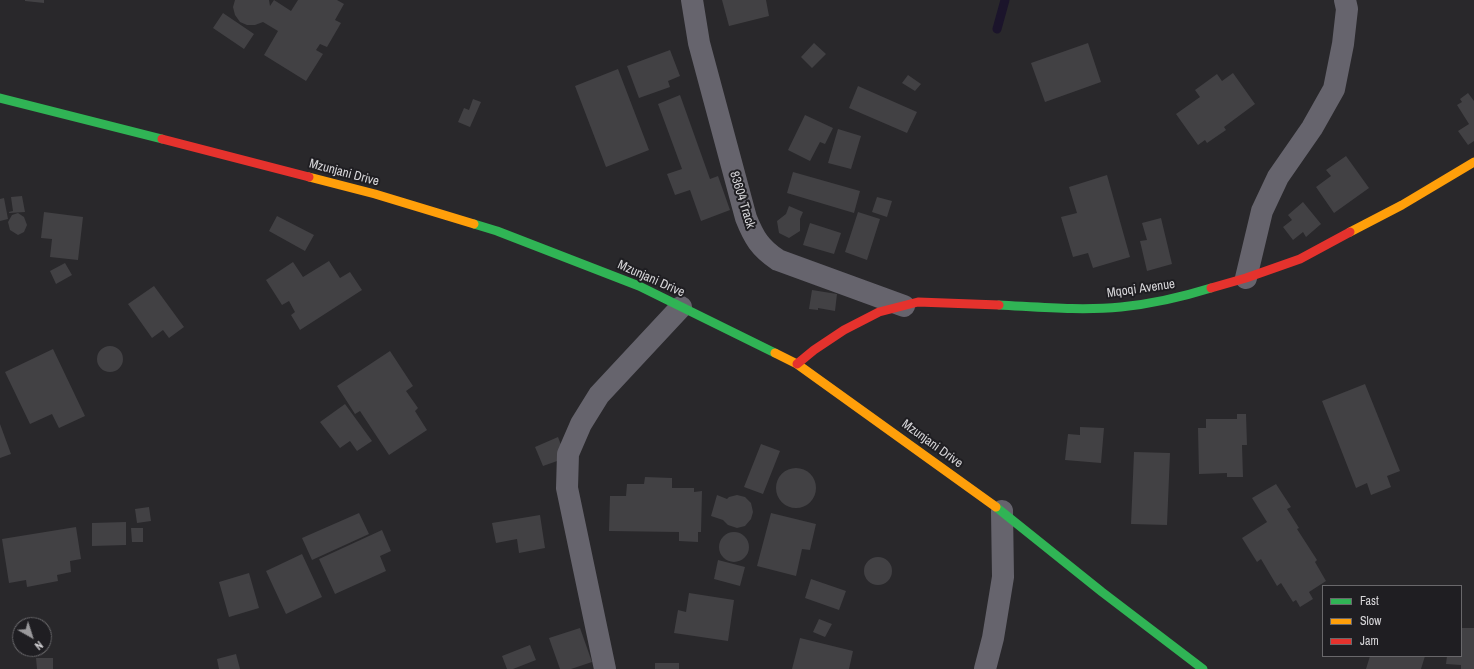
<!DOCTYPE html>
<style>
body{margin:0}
#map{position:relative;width:1474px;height:669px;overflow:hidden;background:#29282b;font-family:"Archivo Narrow",sans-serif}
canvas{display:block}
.legend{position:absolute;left:1322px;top:585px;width:140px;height:72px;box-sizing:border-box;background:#1f1e22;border:1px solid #69686b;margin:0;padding:5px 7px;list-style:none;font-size:12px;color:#d7d6d9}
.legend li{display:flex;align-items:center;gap:8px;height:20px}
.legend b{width:20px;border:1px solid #69686b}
.north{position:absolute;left:12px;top:617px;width:40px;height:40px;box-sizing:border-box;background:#1f1e22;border:1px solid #69686b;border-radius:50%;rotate:141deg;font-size:11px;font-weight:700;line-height:16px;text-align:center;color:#d7d6d9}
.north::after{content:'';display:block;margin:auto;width:14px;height:18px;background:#9a999c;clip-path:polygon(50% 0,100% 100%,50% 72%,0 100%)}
</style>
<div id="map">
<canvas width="1474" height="669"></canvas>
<ul class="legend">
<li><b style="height:5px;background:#30b455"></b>Fast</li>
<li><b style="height:5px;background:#ff9f0a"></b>Slow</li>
<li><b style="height:5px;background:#e5322d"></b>Jam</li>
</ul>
<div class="north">N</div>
</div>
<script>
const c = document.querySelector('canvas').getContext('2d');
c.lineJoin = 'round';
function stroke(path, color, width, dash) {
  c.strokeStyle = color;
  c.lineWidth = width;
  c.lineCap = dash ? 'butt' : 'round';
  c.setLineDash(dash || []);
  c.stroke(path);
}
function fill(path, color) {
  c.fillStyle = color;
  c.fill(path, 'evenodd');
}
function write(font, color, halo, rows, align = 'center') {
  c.font = font + ' "Archivo Narrow",sans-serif';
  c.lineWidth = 4;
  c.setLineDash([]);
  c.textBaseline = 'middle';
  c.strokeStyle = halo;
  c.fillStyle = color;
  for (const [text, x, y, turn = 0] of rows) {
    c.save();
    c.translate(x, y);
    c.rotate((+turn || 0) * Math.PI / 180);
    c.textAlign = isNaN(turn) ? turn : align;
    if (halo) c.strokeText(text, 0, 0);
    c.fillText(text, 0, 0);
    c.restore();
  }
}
stroke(new Path2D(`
 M 997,29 L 1005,0`), '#1b142b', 9);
fill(new Path2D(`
 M 25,0 L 44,0 L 44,3 L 25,1 Z
 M 235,0 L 269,0 L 270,6 L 274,0 L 291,11 L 298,0 L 337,0 L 344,4 L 335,20 L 341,23 L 327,47 L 320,44 L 316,50 L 323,54 L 306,81 L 264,55 L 278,31 L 263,22 L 255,25 L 247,25 L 240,22 L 235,15 L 233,7 Z
 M 722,0 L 766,0 L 769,16 L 729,26 Z
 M 223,13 L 254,34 L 244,49 L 213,28 Z
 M 814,43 L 826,54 L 812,68 L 801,57 Z
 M 1088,43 L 1101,82 L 1045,102 L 1031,63 Z
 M 670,50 L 680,76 L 668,81 L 670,87 L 639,98 L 627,66 Z
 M 618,69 L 649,150 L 606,167 L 575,86 Z
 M 1233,73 L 1255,104 L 1224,127 L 1226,130 L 1207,143 L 1205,140 L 1198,145 L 1176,114 L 1200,97 L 1195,90 L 1217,74 L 1222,81 Z
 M 908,75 L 921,84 L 915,91 L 902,83 Z
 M 858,86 L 917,112 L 907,133 L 849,108 Z
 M 1468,93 L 1474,101 L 1474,141 L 1468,145 L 1458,131 L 1469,124 L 1457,105 L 1462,102 L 1460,99 Z
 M 680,95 L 710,179 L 718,176 L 730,210 L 701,221 L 690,190 L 675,195 L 667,174 L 682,169 L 658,104 Z
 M 473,99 L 481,102 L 470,127 L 458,122 L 464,108 L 469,110 Z
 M 805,115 L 833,128 L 825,144 L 820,142 L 810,161 L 788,150 Z
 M 838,129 L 861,136 L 851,169 L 828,163 Z
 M 1346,156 L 1369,188 L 1334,213 L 1316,187 L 1331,176 L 1326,170 Z
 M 793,172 L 860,191 L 854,213 L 787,193 Z
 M 1107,175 L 1130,257 L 1093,268 L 1088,253 L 1073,257 L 1061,217 L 1077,213 L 1069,187 Z
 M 22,196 L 25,212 L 9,213 L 9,212 L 13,211 L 11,197 Z
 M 877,197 L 892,201 L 887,217 L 872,212 Z
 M 4,198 L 8,219 L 0,221 L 0,199 Z
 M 1303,202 L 1321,224 L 1306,237 L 1303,232 L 1293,240 L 1283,227 L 1292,220 L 1288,215 Z
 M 789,206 L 803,212 L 800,219 L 800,231 L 789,238 L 779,233 L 777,221 L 786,214 Z
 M 44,212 L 83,217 L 78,260 L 50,257 L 52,239 L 41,238 Z
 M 858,212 L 880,219 L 867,260 L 845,252 Z
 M 18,213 L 24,217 L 27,225 L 24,232 L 18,235 L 10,230 L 8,222 L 12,215 Z
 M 277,216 L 314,235 L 305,251 L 269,231 Z
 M 1161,218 L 1172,264 L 1147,271 L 1140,241 L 1147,240 L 1142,223 Z
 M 810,223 L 841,233 L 834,254 L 803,245 Z
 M 329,261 L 340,278 L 350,272 L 362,290 L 300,330 L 291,315 L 295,312 L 289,301 L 282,305 L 266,280 L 293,262 L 303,277 Z
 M 65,263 L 72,275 L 56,284 L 50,271 Z
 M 154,286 L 184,327 L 169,338 L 163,330 L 152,338 L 128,304 Z
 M 812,290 L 837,294 L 835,311 L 818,308 L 818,310 L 809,309 Z
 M97 359a13 13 0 1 1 26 0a13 13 0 1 1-26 0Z
 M 53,349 L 85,416 L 59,428 L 52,414 L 30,424 L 5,372 Z
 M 390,351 L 413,386 L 406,391 L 418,408 L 415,411 L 427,430 L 389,455 L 360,411 L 355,414 L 337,386 Z
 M 1365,384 L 1400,471 L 1387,476 L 1391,487 L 1371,495 L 1367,483 L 1356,488 L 1322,401 Z
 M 345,404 L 372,441 L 357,451 L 350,441 L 340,448 L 320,422 Z
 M 1237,414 L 1246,414 L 1247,445 L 1242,445 L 1243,477 L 1227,477 L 1227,473 L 1199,474 L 1198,428 L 1206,428 L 1206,419 L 1237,419 Z
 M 0,424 L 11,454 L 0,458 Z
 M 1080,427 L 1104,428 L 1101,463 L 1065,460 L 1068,434 L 1080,435 Z
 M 558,437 L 564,453 L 560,460 L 543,466 L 535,447 Z
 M 761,444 L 780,451 L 763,494 L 744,487 Z
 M 1134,452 L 1170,453 L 1167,525 L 1131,524 Z
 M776 488a20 20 0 1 1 40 0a20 20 0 1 1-40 0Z
 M 645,477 L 672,478 L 672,488 L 694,488 L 694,492 L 702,491 L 701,532 L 698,532 L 698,542 L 679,541 L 679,532 L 609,531 L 610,496 L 626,496 L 627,484 L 644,484 Z
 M 1276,484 L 1291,507 L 1287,509 L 1299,528 L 1297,529 L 1317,560 L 1315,562 L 1326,581 L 1309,592 L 1313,599 L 1300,607 L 1296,600 L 1293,602 L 1281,583 L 1277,586 L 1261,559 L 1257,562 L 1242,538 L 1267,522 L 1252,498 Z
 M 717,495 L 727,499 L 729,497 L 737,495 L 745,497 L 751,503 L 753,512 L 751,519 L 745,526 L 737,528 L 728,525 L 723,520 L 711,516 Z
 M 149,507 L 151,521 L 137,523 L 135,509 Z
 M 359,513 L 369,534 L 312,560 L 302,538 Z
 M 771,513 L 816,524 L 810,550 L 802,549 L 796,576 L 757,566 Z
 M 540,515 L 545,548 L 519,553 L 517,539 L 496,543 L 492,523 Z
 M 126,522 L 126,545 L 92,546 L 92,523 Z
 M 76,527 L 81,559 L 70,561 L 71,572 L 57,575 L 58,581 L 27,587 L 26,580 L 9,583 L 2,539 Z
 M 131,528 L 143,528 L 143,542 L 132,542 Z
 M 382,530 L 391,551 L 380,556 L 386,571 L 335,594 L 319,559 Z
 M719 547a15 15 0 1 1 30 0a15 15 0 1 1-30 0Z
 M 302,554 L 322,597 L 286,614 L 266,571 Z
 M864 571a14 14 0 1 1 28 0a14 14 0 1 1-28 0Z
 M 718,560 L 745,567 L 740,586 L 714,579 Z
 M 249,573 L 259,608 L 229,617 L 219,582 Z
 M 811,579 L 846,591 L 839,610 L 805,598 Z
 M 689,593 L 734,600 L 728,641 L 674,633 L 678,610 L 686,612 Z
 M 819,619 L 832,624 L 825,637 L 813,632 Z
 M 580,628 L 592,662 L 571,669 L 560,669 L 549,638 Z
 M 1461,628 L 1474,628 L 1474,669 L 1461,669 L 1461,665 L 1446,664 L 1447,656 L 1461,656 Z
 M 800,638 L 853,651 L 849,669 L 792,669 Z
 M 530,645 L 536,660 L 513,669 L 507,669 L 502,656 Z
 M 236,654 L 240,669 L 219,669 L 217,659 Z
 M 1370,656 L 1425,656 L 1421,669 L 1366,669 Z
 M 36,658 L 53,658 L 53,669 L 37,669 Z
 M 655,663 L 679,663 L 679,669 L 655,669 Z`), '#424144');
stroke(new Path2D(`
 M 692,0 L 699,43 L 746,218 C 754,238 760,248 778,260 L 904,306
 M 1246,278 L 1262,211 L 1278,177 L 1312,128 L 1334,89 L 1343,44 L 1347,9 L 1345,0
 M 605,669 L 567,488 L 568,454 L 581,424 L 599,395 L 681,307
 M 985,669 L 993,638 L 1003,577 L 1002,511`), '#66646d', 22);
stroke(new Path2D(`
 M 0,98 L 162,139
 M 474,224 L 497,231 L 639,286 L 775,353
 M 999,305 C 1039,307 1081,311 1121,307 C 1151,304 1182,297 1211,288
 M 996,507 L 1102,592 L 1203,669`), '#30b455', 9);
stroke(new Path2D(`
 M 309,177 L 375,194 L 474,224
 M 1350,232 L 1402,205 L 1474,162
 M 775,353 L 797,364 L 996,507`), '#ff9f0a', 9);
stroke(new Path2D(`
 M 162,139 L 309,177
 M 1211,288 L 1246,278 L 1300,259 L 1350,232
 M 797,364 L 814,350 L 844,330 L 879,312 L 918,302 L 999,305`), '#e5322d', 9);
write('13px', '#d7d6d9', '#1f1e22', [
 ["Mzunjani Drive",344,173,15],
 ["83604 Track",742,200,73],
 ["Mzunjani Drive",651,279,24],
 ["Mqoqi Avenue",1141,289,-8],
 ["Mzunjani Drive",932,444,36]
]);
</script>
